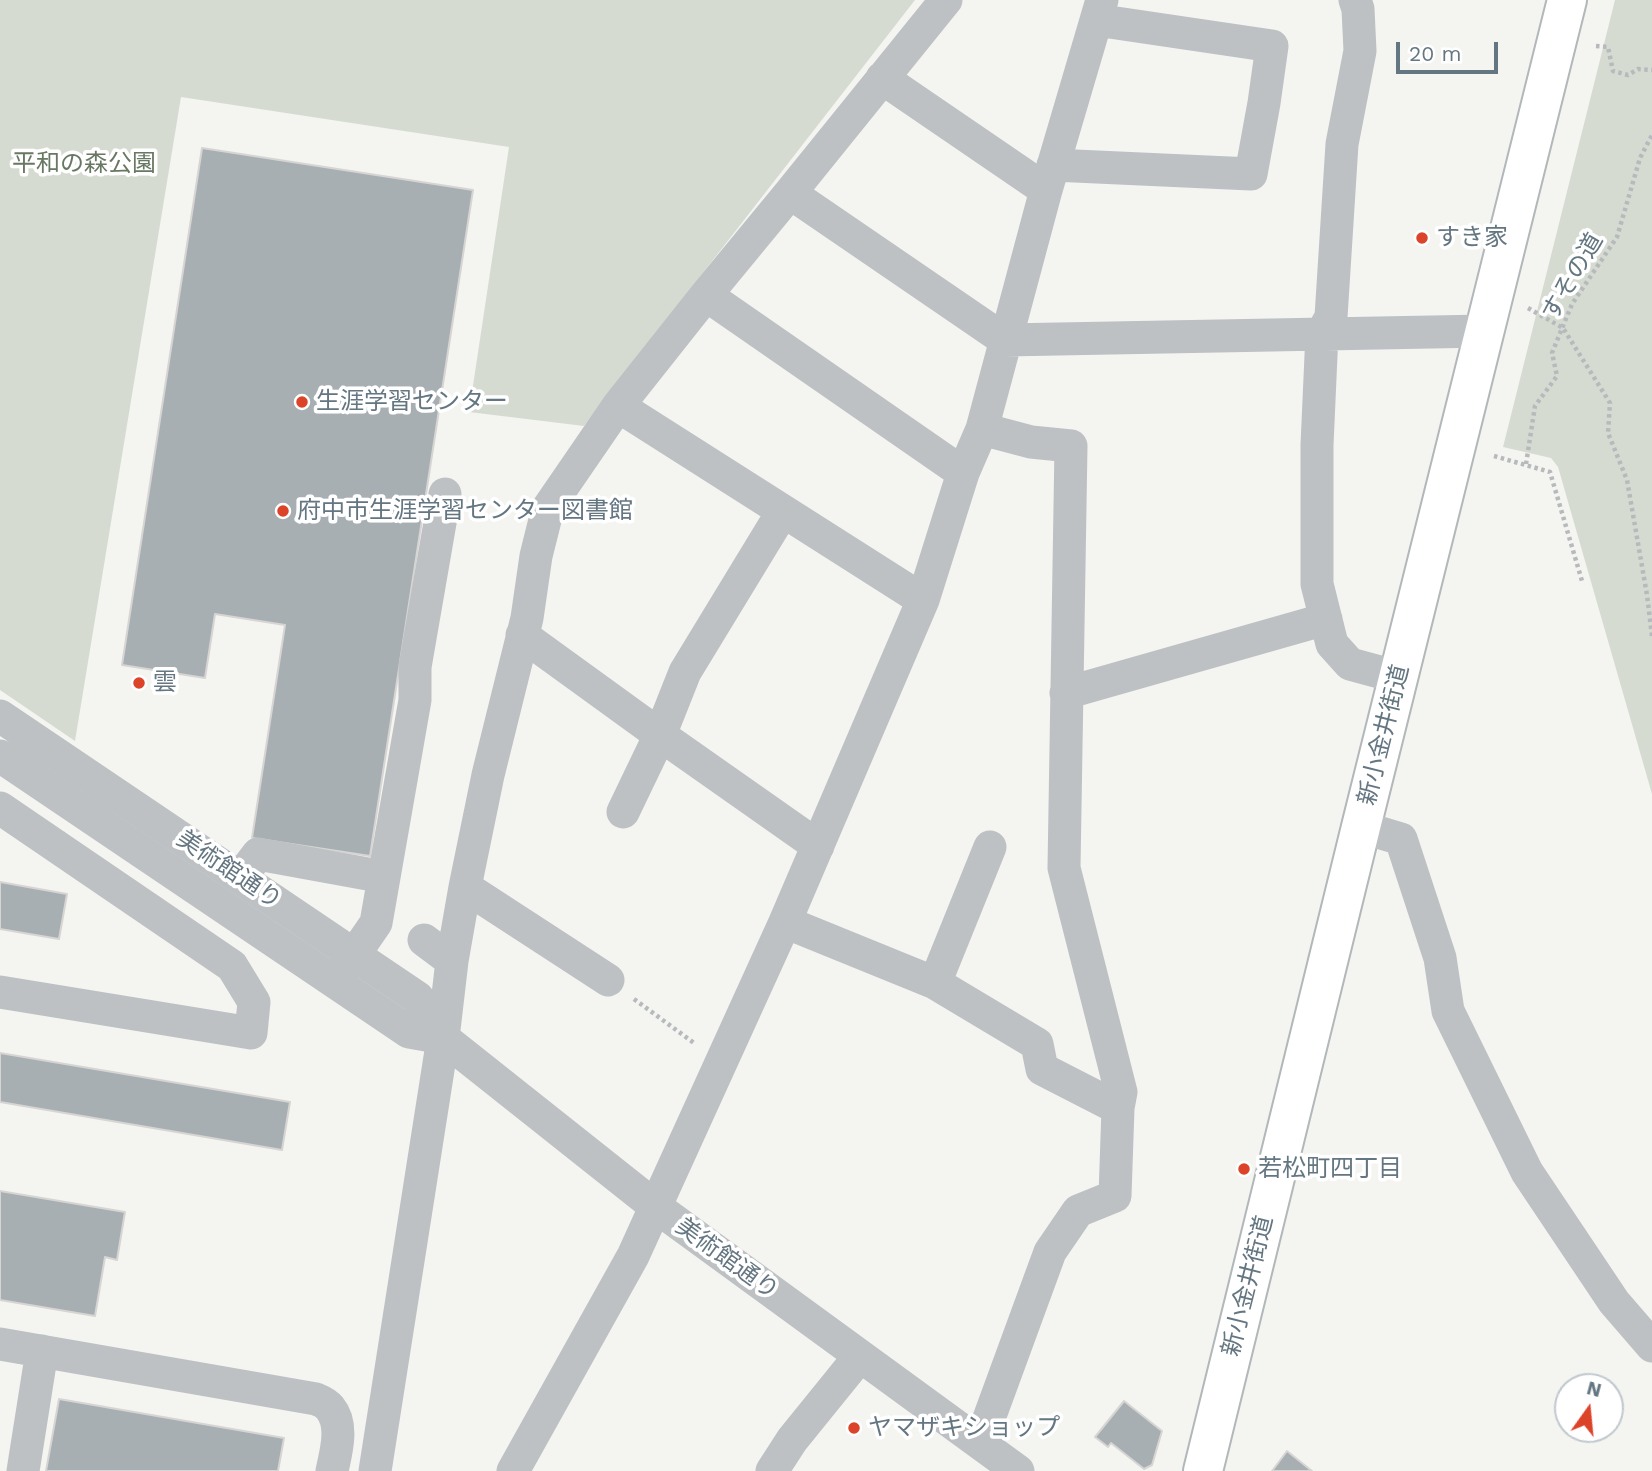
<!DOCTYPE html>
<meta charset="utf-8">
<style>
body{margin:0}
#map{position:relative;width:1652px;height:1471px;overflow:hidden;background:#f4f4f1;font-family:"Work Sans",sans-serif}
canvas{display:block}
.north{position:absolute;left:1554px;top:1373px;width:70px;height:70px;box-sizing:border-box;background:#fff;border:2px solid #c1c8cd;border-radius:50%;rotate:15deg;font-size:19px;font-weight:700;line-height:28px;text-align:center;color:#647681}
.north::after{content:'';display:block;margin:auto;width:24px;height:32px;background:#dc4429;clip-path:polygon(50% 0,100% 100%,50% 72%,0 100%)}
.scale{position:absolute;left:1396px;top:42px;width:102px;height:32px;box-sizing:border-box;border:4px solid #647681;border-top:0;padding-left:9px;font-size:21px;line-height:24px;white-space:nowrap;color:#647681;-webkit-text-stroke:5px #fff;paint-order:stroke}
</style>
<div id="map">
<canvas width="1652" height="1471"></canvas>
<div class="north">N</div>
<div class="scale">20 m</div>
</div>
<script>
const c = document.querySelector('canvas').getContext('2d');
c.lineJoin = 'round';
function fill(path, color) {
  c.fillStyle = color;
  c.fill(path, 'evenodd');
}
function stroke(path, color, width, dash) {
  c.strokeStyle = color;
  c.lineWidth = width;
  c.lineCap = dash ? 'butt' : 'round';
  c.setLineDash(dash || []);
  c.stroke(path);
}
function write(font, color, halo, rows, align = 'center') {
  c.font = font + ' "Work Sans","Noto Sans JP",sans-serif';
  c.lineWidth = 7;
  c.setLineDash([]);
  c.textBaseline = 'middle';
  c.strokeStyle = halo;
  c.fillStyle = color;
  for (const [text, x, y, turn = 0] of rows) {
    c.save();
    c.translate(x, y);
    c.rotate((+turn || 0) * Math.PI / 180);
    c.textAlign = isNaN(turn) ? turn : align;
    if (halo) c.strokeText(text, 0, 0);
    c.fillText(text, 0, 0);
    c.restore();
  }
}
fill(new Path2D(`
 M 0,0 L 915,0 L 584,426 L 469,412 L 509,147 L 181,97 L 75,741 L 0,690 Z
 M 1615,0 L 1652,0 L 1652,794 L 1558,467 L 1551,458 L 1503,447 Z`), '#d6dbd2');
const building = new Path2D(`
 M 202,148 L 473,190 L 370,856 L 252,838 L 285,625 L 215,614 L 205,678 L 122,665 Z
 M 0,882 L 67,894 L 59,939 L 0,929 Z
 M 0,1053 L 290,1102 L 282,1150 L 0,1102 Z
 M 0,1191 L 125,1212 L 117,1260 L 105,1257 L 95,1316 L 0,1300 Z
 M 59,1399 L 284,1438 L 278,1471 L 46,1471 Z
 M 1124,1401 L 1162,1431 L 1152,1465 L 1144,1469 L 1111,1443 L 1108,1447 L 1095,1437 Z
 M 1287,1451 L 1312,1471 L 1272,1471 Z`);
fill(building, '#a7afb3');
stroke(building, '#d6d5d3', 2);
const major = new Path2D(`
 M 1203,1471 L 1361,827 L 1567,0`);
stroke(major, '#b2b7ba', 42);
stroke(new Path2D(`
 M 1596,46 L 1608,47 L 1613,71 L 1628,75 L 1638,69 L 1652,70
 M 1528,308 L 1563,328 L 1610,403 L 1608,433 L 1627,480 L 1647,595 L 1652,636
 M 1494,456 L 1550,472 L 1582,581
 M 1526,464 L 1535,406 L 1557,376 L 1552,353 L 1572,304 L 1617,237 L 1640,158 L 1652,135
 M 634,999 L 694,1043`), '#b7babc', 4.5, [3.5, 3.5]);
stroke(new Path2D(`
 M 1355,0 L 1358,9 L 1360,51 L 1342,144 L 1331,317 L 1322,333 L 1317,445 L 1317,584 L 1332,644 L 1350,664 L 1398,677
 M 882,78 L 1046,190
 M 1053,165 L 1251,174 L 1264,103 L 1272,46 L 1096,20
 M 790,193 L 1005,340 L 1485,331
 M 706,295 L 963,473
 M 618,406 L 923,600
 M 522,635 L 660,735 L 818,846
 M 1066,693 L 1326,619
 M 0,716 L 418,998 L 443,1038 L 656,1207 L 1018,1471
 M 0,756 L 409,1032 L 443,1038
 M 0,808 L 232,966 L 254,1002 L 251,1033 L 0,992
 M 623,812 L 660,735 L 685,672 L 783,511
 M 1361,827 L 1401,839 L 1440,958 L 1448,1011 L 1527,1172 L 1614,1302 L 1652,1346
 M 240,878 L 258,854 L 384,877
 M 465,887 L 608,980
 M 785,922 L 935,983 L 1037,1044 L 1042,1069 L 1118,1108
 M 424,940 L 452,961
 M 343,971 L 376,923 L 415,700 L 415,667 L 445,494
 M 935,983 L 990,847
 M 0,1344 L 316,1399 C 321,1401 327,1404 330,1408 C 344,1425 336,1452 332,1471
 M 980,1443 L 1050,1252 L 1078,1211 L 1115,1196 L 1118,1108 L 1121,1092 L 1064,868 L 1071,446 L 1031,442 L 982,429
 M 23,1471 L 42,1351
 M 375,1471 L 443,1038 L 452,961 L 465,887 L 488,775 L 527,618 L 536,556 L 548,508 L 618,406 L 706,295 L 790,193 L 946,0
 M 513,1471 L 633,1256 L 785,922 L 923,600 L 963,473 L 982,429 L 1046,190 L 1102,0
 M 772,1471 L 792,1440 L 860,1356`), '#bdc1c4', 33);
stroke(major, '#fff', 38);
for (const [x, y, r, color] of [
 [1422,238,7,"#dc4429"],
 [302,402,7,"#dc4429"],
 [283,511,7,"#dc4429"],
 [139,683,7,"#dc4429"],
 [1244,1169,7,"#dc4429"],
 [854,1428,7,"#dc4429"]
]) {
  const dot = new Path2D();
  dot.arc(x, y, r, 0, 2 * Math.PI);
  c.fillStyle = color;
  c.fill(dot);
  stroke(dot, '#fff', 2.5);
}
write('24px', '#697863', '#fff', [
 ["平和の森公園",84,164]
]);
write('24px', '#647681', '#fff', [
 ["すき家",1436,238],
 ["生涯学習センター",316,402],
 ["府中市生涯学習センター図書館",297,511],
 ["雲",153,683],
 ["若松町四丁目",1258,1169],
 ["ヤマザキショップ",868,1428]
], 'left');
write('24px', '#647681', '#fff', [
 ["すその道",1573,277,-60],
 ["新小金井街道",1384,735,-76],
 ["美術館通り",229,870,34],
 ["美術館通り",727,1259,36],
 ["新小金井街道",1248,1286,-76]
]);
</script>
